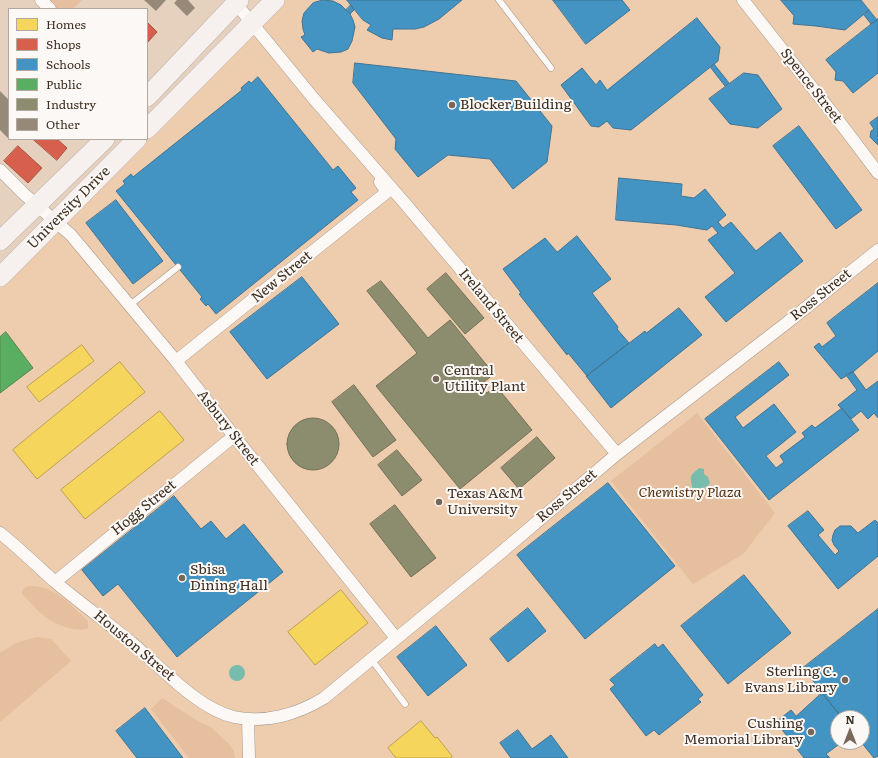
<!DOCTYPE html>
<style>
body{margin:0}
#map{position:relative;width:878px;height:758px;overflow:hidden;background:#e6d1bf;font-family:Literata,serif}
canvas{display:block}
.legend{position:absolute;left:8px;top:8px;width:140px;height:132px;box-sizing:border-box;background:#fcf8f5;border:1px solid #b0a8a1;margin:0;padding:5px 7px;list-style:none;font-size:12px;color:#3d2f22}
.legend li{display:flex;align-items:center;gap:8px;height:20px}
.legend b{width:20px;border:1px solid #b0a8a1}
.north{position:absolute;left:830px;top:710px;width:40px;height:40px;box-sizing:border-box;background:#fcf8f5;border:1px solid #b0a8a1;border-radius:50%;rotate:0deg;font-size:11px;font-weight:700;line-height:16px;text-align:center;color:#3d2f22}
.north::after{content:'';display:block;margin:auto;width:14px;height:18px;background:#786859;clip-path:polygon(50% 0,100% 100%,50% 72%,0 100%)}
</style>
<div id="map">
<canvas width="878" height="758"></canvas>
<ul class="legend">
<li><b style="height:11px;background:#f6d55c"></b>Homes</li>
<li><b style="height:11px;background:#d6604d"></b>Shops</li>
<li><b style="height:11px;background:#4393c3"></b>Schools</li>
<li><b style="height:11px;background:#5aae61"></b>Public</li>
<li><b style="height:11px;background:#8c8c6e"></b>Industry</li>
<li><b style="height:11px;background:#978977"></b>Other</li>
</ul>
<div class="north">N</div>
</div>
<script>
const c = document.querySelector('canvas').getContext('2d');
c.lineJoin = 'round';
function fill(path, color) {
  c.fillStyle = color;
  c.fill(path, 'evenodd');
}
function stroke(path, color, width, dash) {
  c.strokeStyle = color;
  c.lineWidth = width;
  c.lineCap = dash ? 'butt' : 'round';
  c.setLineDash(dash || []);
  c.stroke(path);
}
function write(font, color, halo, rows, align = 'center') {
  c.font = font + ' Literata,serif';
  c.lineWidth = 4;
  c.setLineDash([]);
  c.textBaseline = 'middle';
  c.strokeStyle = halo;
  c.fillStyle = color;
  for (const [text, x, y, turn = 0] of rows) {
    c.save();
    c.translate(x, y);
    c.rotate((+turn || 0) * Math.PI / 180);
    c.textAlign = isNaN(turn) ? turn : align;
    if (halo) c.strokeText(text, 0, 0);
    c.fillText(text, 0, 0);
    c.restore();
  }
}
fill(new Path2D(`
 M 283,0 L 878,0 L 878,758 L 0,758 L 0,286 L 141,139 L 147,139 L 147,133 ZM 838,718 L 862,718 L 862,742 L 838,742 Z`), '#eeccae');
fill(new Path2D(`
 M 46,0 L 82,0 L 73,9 L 55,9 Z
 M 697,413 L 775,513 L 743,554 L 693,584 L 611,481 Z
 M 29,586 C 56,586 69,604 88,621 L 88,628 C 77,633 57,625 47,618 C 38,612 30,602 22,594 C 23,589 24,587 29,586 Z
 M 37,637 L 51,639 L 71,661 L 0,722 L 0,653 L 16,643 Z
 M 162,698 L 196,720 L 212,728 L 230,745 L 234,752 L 235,758 L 189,758 L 151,709 Z`), '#e5bf9e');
fill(new Path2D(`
 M 699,468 L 704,469 L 704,474 L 708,477 L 710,483 L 707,487 L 701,488 L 698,492 L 695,492 C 690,487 694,493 692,486 C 690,475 690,476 699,468 Z
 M229 673a8 8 0 1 1 16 0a8 8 0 1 1-16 0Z`), '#77bdae');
const homes = new Path2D(`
 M 82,345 L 94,361 L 39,402 L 27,387 Z
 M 120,362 L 145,392 L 37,479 L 13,450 Z
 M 160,411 L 184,440 L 85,519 L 61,490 Z
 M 341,590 L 368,623 L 315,665 L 288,632 Z
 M 421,721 L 435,738 L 437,737 L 452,756 L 451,758 L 396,758 L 388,748 Z`);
fill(homes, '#f6d55c');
stroke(homes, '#bea34b', 1);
const shops = new Path2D(`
 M 147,22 L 157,32 L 147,43 Z
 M 33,139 L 57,139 L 67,148 L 57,160 Z
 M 18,146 L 42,168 L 28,183 L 4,161 Z`);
fill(shops, '#d6604d');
stroke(shops, '#a85140', 1);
const schools = new Path2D(`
 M 323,0 L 333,1 L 341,5 L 350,14 L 353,20 L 355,27 L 352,41 L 348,49 L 341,52 L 329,53 L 317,49 L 313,52 L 301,37 L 305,35 L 303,29 L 302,21 L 304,13 L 313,3 Z
 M 347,0 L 462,0 L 439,19 L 424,27 L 415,29 L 393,29 L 392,40 L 382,38 L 367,30 L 371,25 L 363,20 Z
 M 553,0 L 622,0 L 630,10 L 586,44 Z
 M 781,0 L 861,0 L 869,10 L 845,30 L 816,26 L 793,24 L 794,16 Z
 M 351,5 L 354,10 L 350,14 L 346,10 Z
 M 869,10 L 877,20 L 871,24 L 864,15 Z
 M 697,18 L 720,47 L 718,61 L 631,130 L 613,128 L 607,121 L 599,127 L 591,126 L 561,85 L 582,68 L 596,85 L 600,80 L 607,90 Z
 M 878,19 L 878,73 L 853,93 L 843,81 L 835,80 L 836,72 L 826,60 Z
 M 355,63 L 516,81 L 552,126 L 547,162 L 513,189 L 490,159 L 448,155 L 418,177 L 395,149 L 396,139 L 353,83 Z
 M 714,64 L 729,83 L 725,86 L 711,68 Z
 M 744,73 L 758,75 L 782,109 L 758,128 L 730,124 L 709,99 Z
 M 258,77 L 333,170 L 338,166 L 356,188 L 351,192 L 358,200 L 216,314 L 208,304 L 206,306 L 200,299 L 202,297 L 116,191 L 125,184 L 123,181 L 131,174 L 133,177 L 242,90 L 241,88 L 249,81 L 251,83 Z
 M 878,117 L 878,145 L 870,137 L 871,131 L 874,129 L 870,123 Z
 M 799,126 L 862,210 L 836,229 L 773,146 Z
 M 619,178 L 682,184 L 681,196 L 694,198 L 705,189 L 726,215 L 718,222 L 723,228 L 731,222 L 756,251 L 780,232 L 803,261 L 726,322 L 705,297 L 735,273 L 708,240 L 718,233 L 712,226 L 707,230 L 676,225 L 616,220 Z
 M 116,200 L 163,261 L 133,284 L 86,223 Z
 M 577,236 L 611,279 L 592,293 L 618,327 L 617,329 L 629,343 L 587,376 L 568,353 L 567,355 L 519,294 L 521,293 L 503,269 L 545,238 L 557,252 Z
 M 302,277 L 339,324 L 267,379 L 230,332 Z
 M 878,283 L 878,351 L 853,372 L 841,379 L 814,347 L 819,343 L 822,347 L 836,336 L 827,323 Z
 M 679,308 L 702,335 L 611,408 L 586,376 L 645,331 L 646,333 Z
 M 779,362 L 789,375 L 735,417 L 743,428 L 774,404 L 796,432 L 766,456 L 776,468 L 784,462 L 780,456 L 805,437 L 802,433 L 812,425 L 815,428 L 842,408 L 859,430 L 769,500 L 705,419 Z
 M 853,372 L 866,390 L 878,381 L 878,418 L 874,413 L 868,419 L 861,411 L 851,419 L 838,405 L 857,390 L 846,375 Z
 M 608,483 L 675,566 L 585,639 L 517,555 Z
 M 174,496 L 201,529 L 211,521 L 226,539 L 244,524 L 283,572 L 177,657 L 118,584 L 103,596 L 82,570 Z
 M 808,511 L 824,530 L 818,535 L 835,555 L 839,551 L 834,545 L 832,540 L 833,535 L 835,530 L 840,526 L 851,526 L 858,533 L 875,520 L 878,523 L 878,556 L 838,589 L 788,526 Z
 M 744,575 L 791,633 L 728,684 L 681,626 Z
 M 528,608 L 546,631 L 508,662 L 490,639 Z
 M 878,609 L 878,756 L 874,758 L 861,742 L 862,718 L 842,718 L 803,668 Z
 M 436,626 L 467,665 L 428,696 L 397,657 Z
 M 655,644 L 658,648 L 663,644 L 703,695 L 698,699 L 701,702 L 659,735 L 654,730 L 646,736 L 610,689 L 615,685 L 610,680 Z
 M 822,693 L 842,718 L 838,718 L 838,742 L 842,742 L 826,754 L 830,758 L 804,758 L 776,722 L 791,710 L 796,716 Z
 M 145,708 L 183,758 L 137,758 L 116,731 Z
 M 518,730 L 532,749 L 551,735 L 568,758 L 511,758 L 500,743 Z`);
fill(schools, '#4393c3');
stroke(schools, '#417593', 1);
const public = new Path2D(`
 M 6,332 L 33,368 L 0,393 L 0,337 Z`);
fill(public, '#5aae61');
stroke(public, '#51884e', 1);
const industry = new Path2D(`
 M 446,273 L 484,318 L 465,334 L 427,289 Z
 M 381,281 L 428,338 L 450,320 L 494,374 L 480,385 L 487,393 L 496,386 L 532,430 L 460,489 L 376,386 L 417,353 L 367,291 Z
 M 354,385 L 396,440 L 373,457 L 332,402 Z
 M287 444a26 26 0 1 1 52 0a26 26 0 1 1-52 0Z
 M 537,437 L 555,458 L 519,489 L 501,468 Z
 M 397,450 L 422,480 L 402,496 L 378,465 Z
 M 395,505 L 436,558 L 411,577 L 370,524 Z`);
fill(industry, '#8c8c6e');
stroke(industry, '#747057', 1);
fill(new Path2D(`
 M 144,0 L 166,0 L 156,11 Z
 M 177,0 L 188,0 L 195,8 L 187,16 L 174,3 Z
 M 0,91 L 9,100 L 9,139 L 0,130 Z`), '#978977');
const service = new Path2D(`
 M 499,0 L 551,68
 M 130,305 L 178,267
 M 371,659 L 405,704`);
const minor = new Path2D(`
 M 41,0 L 50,9
 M 233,0 L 314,99 L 402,200 L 617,454
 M 743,0 L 841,124 L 878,173
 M 0,170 L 24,194 L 71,235 L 176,361 L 234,436 L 396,638
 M 176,361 L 387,192 L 380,182
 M 0,533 C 19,548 36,565 54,581 C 80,603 107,622 132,643 C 161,667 198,709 234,717 C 265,724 298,714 324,698 L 498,555 L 617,454 L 784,325 L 878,250
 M 55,582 L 234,436
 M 248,719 L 249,758`);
const primary = new Path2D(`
 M 147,97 L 239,0
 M 147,129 L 275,0
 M 0,241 L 105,139
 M 0,277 L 137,139`);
stroke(service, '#aa998c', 7);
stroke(minor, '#aa998c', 13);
stroke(primary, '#c1b2aa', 20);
stroke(service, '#fbf8f5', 6);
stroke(minor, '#fbf8f5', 12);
stroke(primary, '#f6f0ee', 19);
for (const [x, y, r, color] of [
 [452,105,4,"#786859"],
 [436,379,4,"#786859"],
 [439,502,4,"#786859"],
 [182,578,4,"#786859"],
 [845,680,4,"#786859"],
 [811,732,4,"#786859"]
]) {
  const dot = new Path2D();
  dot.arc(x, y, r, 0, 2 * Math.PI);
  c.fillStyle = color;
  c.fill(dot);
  stroke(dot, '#fcf8f5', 1.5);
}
write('14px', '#3d2f22', '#fcf8f5', [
 ["Spence Street",811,86,52],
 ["University Drive",69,208,-45],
 ["New Street",282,277,-39],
 ["Ross Street",821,295,-39],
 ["Ireland Street",491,306,50],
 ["Asbury Street",228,428,52],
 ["Ross Street",567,496,-40],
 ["Hogg Street",144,508,-39],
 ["Houston Street",134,646,40]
]);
write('14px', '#3d2f22', '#fcf8f5', [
 ["Blocker Building",460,105],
 ["Central",444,371],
 ["Utility Plant",444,387],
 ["Texas A&M",447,494],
 ["University",447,510],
 ["Sbisa",190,570],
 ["Dining Hall",190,586],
 ["Sterling C.",837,672,"right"],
 ["Evans Library",837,688,"right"],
 ["Cushing",803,724,"right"],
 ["Memorial Library",803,740,"right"]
], 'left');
write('italic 14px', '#503112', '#fcf8f5', [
 ["Chemistry Plaza",690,493]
]);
</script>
